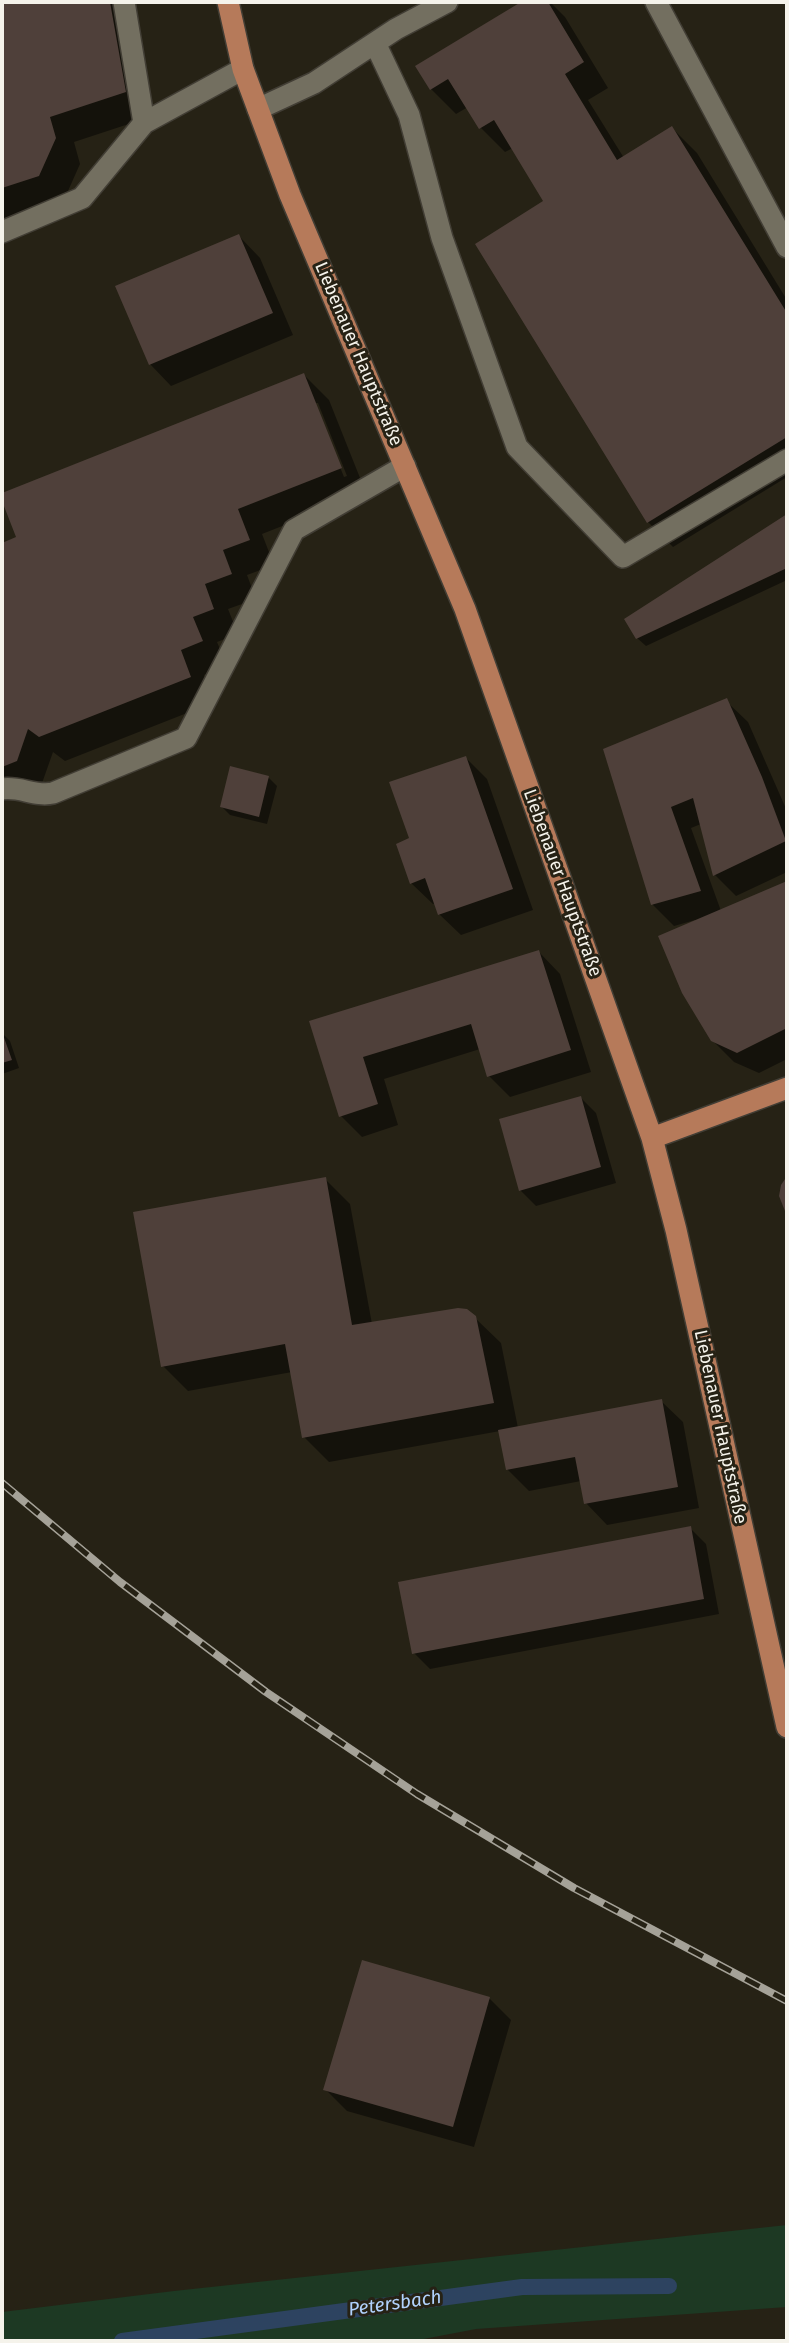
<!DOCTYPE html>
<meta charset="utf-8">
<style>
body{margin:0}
#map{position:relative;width:789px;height:2343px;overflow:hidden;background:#262215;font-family:"Fira Sans",sans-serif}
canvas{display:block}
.frame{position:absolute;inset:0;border:4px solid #f5f3eb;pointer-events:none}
</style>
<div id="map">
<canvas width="789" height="2343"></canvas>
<div class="frame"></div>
</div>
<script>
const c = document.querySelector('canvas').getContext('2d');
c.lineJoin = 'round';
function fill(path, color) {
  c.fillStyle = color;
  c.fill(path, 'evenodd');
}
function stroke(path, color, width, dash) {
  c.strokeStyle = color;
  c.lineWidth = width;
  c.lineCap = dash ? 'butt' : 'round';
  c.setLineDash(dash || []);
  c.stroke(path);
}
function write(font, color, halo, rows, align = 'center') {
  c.font = font + ' "Fira Sans",sans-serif';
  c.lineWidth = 6;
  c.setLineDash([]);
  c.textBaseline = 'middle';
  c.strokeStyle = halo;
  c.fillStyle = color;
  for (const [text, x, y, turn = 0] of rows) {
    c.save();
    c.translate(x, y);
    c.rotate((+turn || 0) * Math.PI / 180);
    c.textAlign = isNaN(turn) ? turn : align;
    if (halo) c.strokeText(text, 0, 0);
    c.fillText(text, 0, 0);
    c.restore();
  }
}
fill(new Path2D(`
 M 787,2225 L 787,2307 L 476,2329 L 413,2341 L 2,2341 L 2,2312 L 174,2291 Z`), '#1d3923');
fill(new Path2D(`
 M 2,2 L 130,2 L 150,117 L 74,142 L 80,164 L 64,200 L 2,220 Z
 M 524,2 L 550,2 L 565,17 L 608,88 L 588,100 L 624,158 L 672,128 L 697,153 L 787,300 L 787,477 L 673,547 L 648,522 L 546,202 L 513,148 L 505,152 L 480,127 L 468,107 L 456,114 L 431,89 L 418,66 Z
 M 239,236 L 260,258 L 293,335 L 171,386 L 150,364 Z
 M 304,375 L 329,400 L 366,493 L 262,534 L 274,565 L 247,575 L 256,599 L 228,609 L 238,634 L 217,642 L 227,666 L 204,675 L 215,702 L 65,761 L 53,752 L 41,786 L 2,802 L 2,544 L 18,538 L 2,494 ZM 314,403 L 318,403 L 347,476 L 344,477 Z
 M 787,516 L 787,580 L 646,646 L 637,638 L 626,619 Z
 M 726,701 L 748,722 L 787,811 L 787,872 L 736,896 L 715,875 L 701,824 L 691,828 L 721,911 L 787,883 L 787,1059 L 759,1073 L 734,1062 L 712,1040 L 695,920 L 674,926 L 653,905 L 605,750 Z
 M 466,758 L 487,779 L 533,910 L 461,935 L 439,914 L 435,903 L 433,904 L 411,883 L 412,839 Z
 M 269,778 L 277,786 L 267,824 L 230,815 L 222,807 Z
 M 539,952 L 560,974 L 591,1072 L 510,1097 L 489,1076 L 480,1049 L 384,1079 L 398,1125 L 362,1137 L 341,1116 L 311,1023 Z
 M 2,1033 L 10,1041 L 19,1068 L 2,1074 Z
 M 580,1097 L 596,1113 L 616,1183 L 536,1206 L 520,1190 Z
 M 325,1179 L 350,1204 L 372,1324 L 475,1318 L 501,1343 L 518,1428 L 661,1401 L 683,1422 L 699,1508 L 607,1525 L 586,1503 L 581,1481 L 529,1491 L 508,1470 L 500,1431 L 329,1462 L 304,1437 L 292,1372 L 188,1391 L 163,1366 Z
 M 690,1528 L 706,1544 L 719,1614 L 430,1669 L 414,1653 Z
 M 490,1999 L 511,2020 L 474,2147 L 347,2111 L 325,2089 Z`), '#0007');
stroke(new Path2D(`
 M 122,2341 L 522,2287 L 669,2286`), '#2d4360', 16);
fill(new Path2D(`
 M 2,2 L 110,2 L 126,92 L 50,117 L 56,138 L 39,176 L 2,188 Z
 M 521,2 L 548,2 L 584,62 L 565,74 L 617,160 L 672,126 L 787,313 L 787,437 L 647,523 L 475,244 L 543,201 L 494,120 L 479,129 L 448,79 L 430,90 L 415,66 Z
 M 239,234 L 273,313 L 149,365 L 115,286 Z
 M 304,373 L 342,468 L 238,509 L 250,540 L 223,550 L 232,574 L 205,584 L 214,609 L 193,617 L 203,641 L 181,650 L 191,677 L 39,737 L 28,729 L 17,761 L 2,767 L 2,543 L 16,537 L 2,501 L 2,493 Z
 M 787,514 L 787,568 L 636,639 L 624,619 Z
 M 727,698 L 762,777 L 786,841 L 713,876 L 693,798 L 671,807 L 701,891 L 651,905 L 603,749 Z
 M 466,756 L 513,889 L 438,915 L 425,878 L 410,884 L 396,844 L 409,838 L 389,782 Z
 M 230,766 L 269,776 L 259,817 L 220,807 Z
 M 787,881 L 787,1028 L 737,1053 L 711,1041 L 682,993 L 658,936 Z
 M 539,950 L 571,1050 L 487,1077 L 471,1024 L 363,1057 L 378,1104 L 339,1117 L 309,1021 Z
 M 2,1032 L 12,1060 L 2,1063 Z
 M 581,1096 L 601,1167 L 519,1191 L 499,1119 Z
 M 787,1176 L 787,1216 L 779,1196 L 781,1185 Z
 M 326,1177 L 352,1325 L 458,1308 L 467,1309 L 476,1316 L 494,1403 L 302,1438 L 285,1344 L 161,1367 L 133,1212 Z
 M 662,1399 L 678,1487 L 584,1504 L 575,1457 L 506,1470 L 498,1430 Z
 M 691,1526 L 704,1599 L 412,1654 L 398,1582 Z
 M 362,1960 L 490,1997 L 453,2127 L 323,2090 Z`), '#4f403a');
const minor = new Path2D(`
 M 124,2 L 144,123 L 243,69
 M 656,2 L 787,247
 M 375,43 L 409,115 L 442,238 L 517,447 L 623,557 L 787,460
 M 258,109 L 314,83 L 396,29 L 447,2
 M 2,232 L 82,198 L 144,123
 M 2,789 C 20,786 35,797 53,793 L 186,738 L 294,530 L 405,466`);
const major = new Path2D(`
 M 228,2 L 243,69 L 290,195 L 465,609 L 652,1138 L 676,1230 L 787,1727
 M 652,1138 L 787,1088`);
stroke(minor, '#423e35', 24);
stroke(major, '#423e35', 24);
stroke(minor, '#736f60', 21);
stroke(major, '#b67a5a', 21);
const rail = new Path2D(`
 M 2,1483 L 120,1582 L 266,1692 L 417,1794 L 574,1888 L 787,2001`);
stroke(rail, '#a5a298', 8);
stroke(rail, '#262215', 5, [16]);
write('18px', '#f5f3eb', '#262215', [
 ["Liebenauer Hauptstraße",358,354,67],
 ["Liebenauer Hauptstraße",562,883,70],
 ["Liebenauer Hauptstraße",720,1427,78]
]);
write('italic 19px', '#b1d2fd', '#262215', [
 ["Petersbach",395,2304,-8]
]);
</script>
